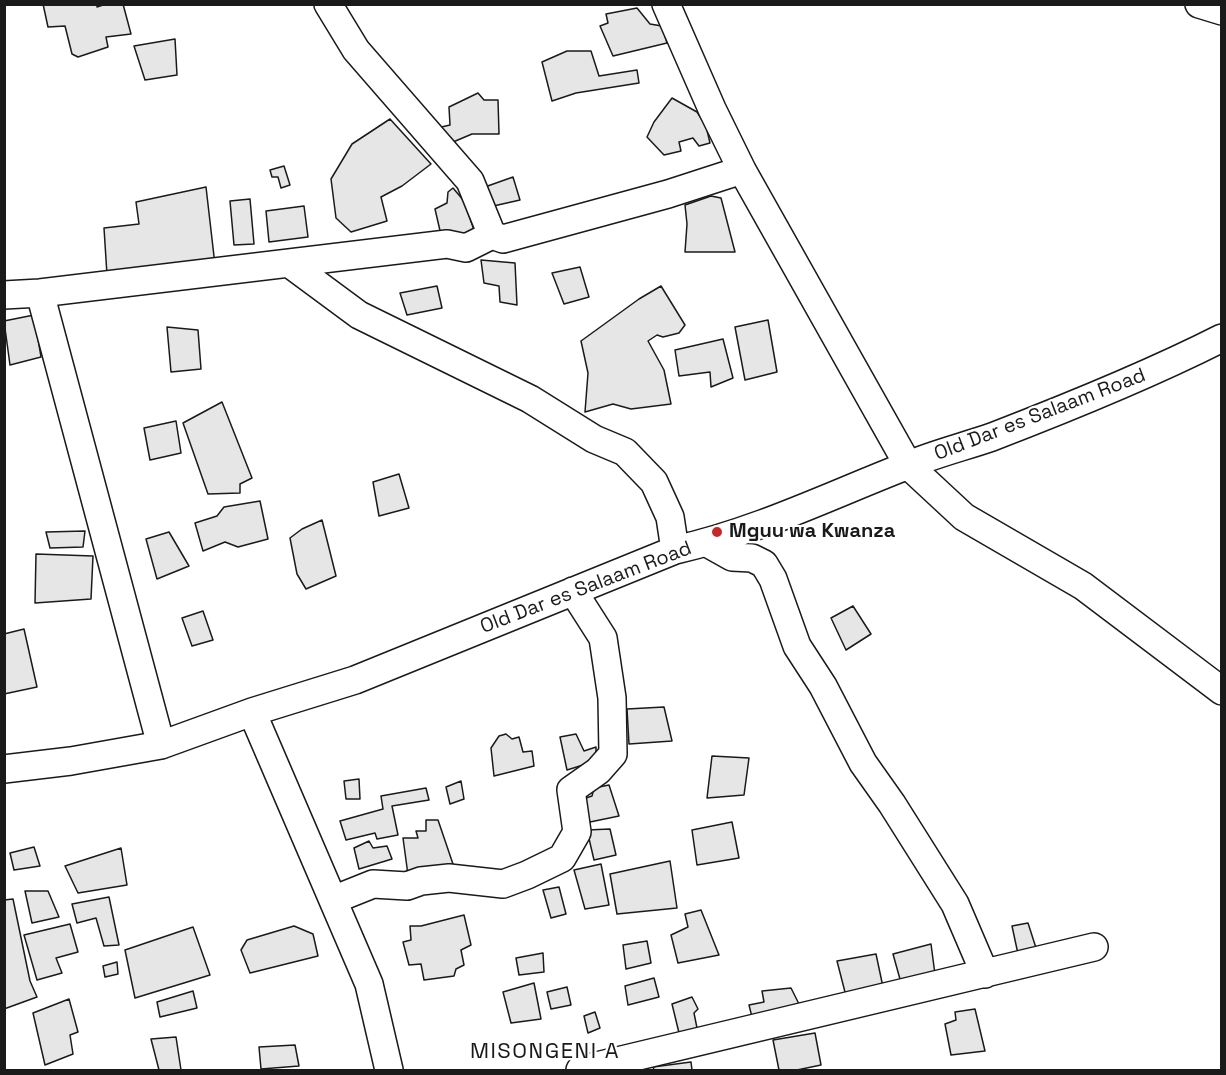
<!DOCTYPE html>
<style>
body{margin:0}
#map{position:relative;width:1226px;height:1075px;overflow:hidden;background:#fff;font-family:"Space Grotesk",sans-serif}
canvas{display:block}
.frame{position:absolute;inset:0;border:6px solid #1a1a1a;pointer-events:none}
</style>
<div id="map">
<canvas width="1226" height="1075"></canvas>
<div class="frame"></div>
</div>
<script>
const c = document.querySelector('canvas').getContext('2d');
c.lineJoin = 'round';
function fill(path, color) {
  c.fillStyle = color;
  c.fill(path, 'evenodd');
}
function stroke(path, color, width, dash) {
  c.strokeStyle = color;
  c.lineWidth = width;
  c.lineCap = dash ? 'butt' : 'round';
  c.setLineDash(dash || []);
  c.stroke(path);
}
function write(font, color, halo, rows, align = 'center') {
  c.font = font + ' "Space Grotesk",sans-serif';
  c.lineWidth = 4.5;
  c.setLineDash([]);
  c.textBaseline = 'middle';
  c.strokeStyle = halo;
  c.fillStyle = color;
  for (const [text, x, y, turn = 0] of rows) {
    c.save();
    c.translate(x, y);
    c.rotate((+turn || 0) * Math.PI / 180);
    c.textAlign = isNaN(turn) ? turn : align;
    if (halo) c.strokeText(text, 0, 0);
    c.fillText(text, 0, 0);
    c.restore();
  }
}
const building = new Path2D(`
 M 43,4 L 97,4 L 97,7 L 106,4 L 123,4 L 131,34 L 106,37 L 108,47 L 78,57 L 72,54 L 65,26 L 48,27 Z
 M 637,8 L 650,24 L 662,26 L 667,43 L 613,56 L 600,26 L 608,23 L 606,14 Z
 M 175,39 L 177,75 L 145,80 L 134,46 Z
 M 567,51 L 591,51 L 599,76 L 637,70 L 639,83 L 576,93 L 552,101 L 542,62 Z
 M 478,93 L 484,100 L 498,100 L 499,134 L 472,134 L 446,145 L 437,128 L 450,125 L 449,107 Z
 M 672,98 L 697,112 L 706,126 L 710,143 L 699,146 L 693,138 L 679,142 L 681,151 L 664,155 L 647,137 L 654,122 Z
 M 390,119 L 431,164 L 402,186 L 381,197 L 387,221 L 351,232 L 336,218 L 331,179 L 352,144 Z
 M 284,166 L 290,185 L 281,188 L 278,177 L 272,177 L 270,170 Z
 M 513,177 L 520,200 L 489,207 L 482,188 Z
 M 206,187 L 215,265 L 107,275 L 104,228 L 139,224 L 136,202 Z
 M 453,188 L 464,201 L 474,230 L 464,235 L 441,235 L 435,209 L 447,203 L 448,192 Z
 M 711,196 L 721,198 L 735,252 L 685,252 L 687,224 L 685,205 Z
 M 250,199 L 254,244 L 234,245 L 230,201 Z
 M 304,206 L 308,237 L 269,242 L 266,211 Z
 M 481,260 L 515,263 L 517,305 L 500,302 L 499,286 L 484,283 Z
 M 580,267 L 589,297 L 564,304 L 552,273 Z
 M 437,286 L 442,308 L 407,315 L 400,293 Z
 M 661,286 L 685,325 L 679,333 L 663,337 L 657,335 L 648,341 L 664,370 L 671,404 L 631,409 L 613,404 L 585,412 L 588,373 L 581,341 L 639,299 Z
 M 34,315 L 41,357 L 10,365 L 4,321 Z
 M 768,320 L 777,372 L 745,380 L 735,327 Z
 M 167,327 L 198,330 L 201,369 L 171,372 Z
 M 723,339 L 733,378 L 711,387 L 710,372 L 679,376 L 675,350 Z
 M 222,402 L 252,478 L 240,484 L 240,493 L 208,494 L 183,423 Z
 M 176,421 L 181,453 L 150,460 L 144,428 Z
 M 399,474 L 409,508 L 379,516 L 373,482 Z
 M 260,501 L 268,539 L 238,547 L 225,542 L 203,551 L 195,523 L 217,516 L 224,507 Z
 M 322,520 L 336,576 L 306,589 L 297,574 L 290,538 L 302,529 Z
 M 85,531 L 83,547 L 50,548 L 46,532 Z
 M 169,532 L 189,566 L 157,579 L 146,539 Z
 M 36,554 L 93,556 L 91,599 L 35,603 Z
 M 853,606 L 871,634 L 846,650 L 831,618 Z
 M 203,611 L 213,640 L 192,646 L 182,618 Z
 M 24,629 L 37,687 L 4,694 L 4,634 Z
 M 664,707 L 672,741 L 629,744 L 627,709 Z
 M 506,734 L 512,739 L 519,737 L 523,752 L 532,751 L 534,766 L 494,776 L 491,748 L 499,736 Z
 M 576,734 L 584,751 L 596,747 L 596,761 L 567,770 L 560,737 Z
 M 712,756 L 749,758 L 744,795 L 707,798 Z
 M 359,779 L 360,799 L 346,799 L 344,781 Z
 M 461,781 L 464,799 L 450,804 L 446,787 Z
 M 609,785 L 619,816 L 590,822 L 580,800 L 592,796 L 594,788 Z
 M 426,788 L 429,800 L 392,806 L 398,835 L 377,839 L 375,833 L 346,840 L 340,821 L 383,809 L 381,796 Z
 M 426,820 L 438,820 L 454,867 L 408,875 L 403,838 L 418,838 L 416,831 L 426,831 Z
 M 732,822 L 739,858 L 697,865 L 692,830 Z
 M 610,829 L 616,855 L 594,860 L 587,830 Z
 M 369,841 L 373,848 L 387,846 L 392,859 L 359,869 L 354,848 Z
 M 34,847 L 40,866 L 14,870 L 10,853 Z
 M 121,848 L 127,885 L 78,893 L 65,866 Z
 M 670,861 L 677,908 L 617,914 L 610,874 Z
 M 601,864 L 609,905 L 585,909 L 574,870 Z
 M 559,887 L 566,914 L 551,918 L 543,890 Z
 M 25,891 L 48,891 L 59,917 L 32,923 Z
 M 109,897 L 119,945 L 104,946 L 96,918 L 77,923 L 72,904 Z
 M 13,899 L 30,981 L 37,997 L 4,1009 L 4,900 Z
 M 701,910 L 719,955 L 678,963 L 671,935 L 688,927 L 685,914 Z
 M 464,915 L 471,945 L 461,950 L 464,965 L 456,969 L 454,976 L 424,980 L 421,964 L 409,965 L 403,942 L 411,940 L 410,926 L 421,926 Z
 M 1028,923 L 1037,951 L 1018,954 L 1012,926 Z
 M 70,924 L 78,952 L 56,958 L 62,973 L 37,980 L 24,935 Z
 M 294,926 L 313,934 L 318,956 L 250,973 L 241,950 L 247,940 Z
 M 193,927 L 210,975 L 135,998 L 125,950 Z
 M 647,941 L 651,963 L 626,969 L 623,945 Z
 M 931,944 L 936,982 L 903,990 L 893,954 Z
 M 543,953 L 544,972 L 519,975 L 516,958 Z
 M 876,954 L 883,987 L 846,996 L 837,961 Z
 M 117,962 L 118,974 L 105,977 L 103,966 Z
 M 654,978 L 659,997 L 628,1005 L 625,986 Z
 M 534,983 L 541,1019 L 511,1023 L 503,992 Z
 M 567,987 L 571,1005 L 551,1009 L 547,992 Z
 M 791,988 L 800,1006 L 752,1017 L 749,1005 L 764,1002 L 762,991 Z
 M 193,991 L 197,1008 L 160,1017 L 157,1002 Z
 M 692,997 L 698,1009 L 694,1013 L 698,1033 L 680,1037 L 672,1004 Z
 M 69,999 L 78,1032 L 70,1035 L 73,1054 L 45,1065 L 33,1013 Z
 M 975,1009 L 985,1051 L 951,1055 L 945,1024 L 956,1020 L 955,1012 Z
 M 595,1012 L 600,1028 L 588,1033 L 584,1016 Z
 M 815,1033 L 821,1065 L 797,1070 L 779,1070 L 773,1040 Z
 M 176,1037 L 181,1070 L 159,1070 L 151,1039 Z
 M 295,1045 L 299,1066 L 261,1069 L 259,1047 Z
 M 691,1062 L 692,1070 L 654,1070 L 653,1067 Z`);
fill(building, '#e6e6e6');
stroke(building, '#1a1a1a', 1.5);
const minor = new Path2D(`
 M 328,4 L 356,50 L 470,181 L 492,235
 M 666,4 L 712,109 L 742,170 L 908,465 L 964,517 L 1083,586 L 1222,691
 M 1199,4 L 1222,11
 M 290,264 L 359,315 L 530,399 L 594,439 L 625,452 L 654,482 L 670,517 L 675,550
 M 40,293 L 161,745
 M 4,295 L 40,293 L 447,244 L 466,248 L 492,235 L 503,239 L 668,194 L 742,170
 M 707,543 L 732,557 L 752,558 L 764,564 L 773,579 L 797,646 L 823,686 L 863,763 L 892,804 L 955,904 L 985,974
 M 252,712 L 369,984 L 389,1070
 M 4,769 L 71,761 L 161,745 L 252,712 L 355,680 L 675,550 C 756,532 829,496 906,466 C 934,454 963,447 992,437 C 1070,407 1147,376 1222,338
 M 333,900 L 373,884 L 407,886 L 421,881 L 449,878 L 503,884 L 527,875 L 562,858 L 577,832 L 571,790 L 598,771 L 613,754 L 612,698 L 603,638 L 573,591
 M 580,1070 L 1094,947`);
stroke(minor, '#1a1a1a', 30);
stroke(minor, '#fff', 27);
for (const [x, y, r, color] of [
 [717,532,6,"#c62828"]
]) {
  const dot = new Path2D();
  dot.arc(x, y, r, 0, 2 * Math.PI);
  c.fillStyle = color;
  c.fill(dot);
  stroke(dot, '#fff', 2);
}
write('20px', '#1a1a1a', '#fff', [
 ["Old Dar es Salaam Road",1040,415,-21],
 ["Old Dar es Salaam Road",586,588,-21]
]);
write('bold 20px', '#1a1a1a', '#fff', [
 ["Mguu wa Kwanza",729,532]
], 'left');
c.letterSpacing = '1.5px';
write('22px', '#1a1a1a', '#fff', [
 ["MISONGENI A",545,1052]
]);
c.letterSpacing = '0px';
</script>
